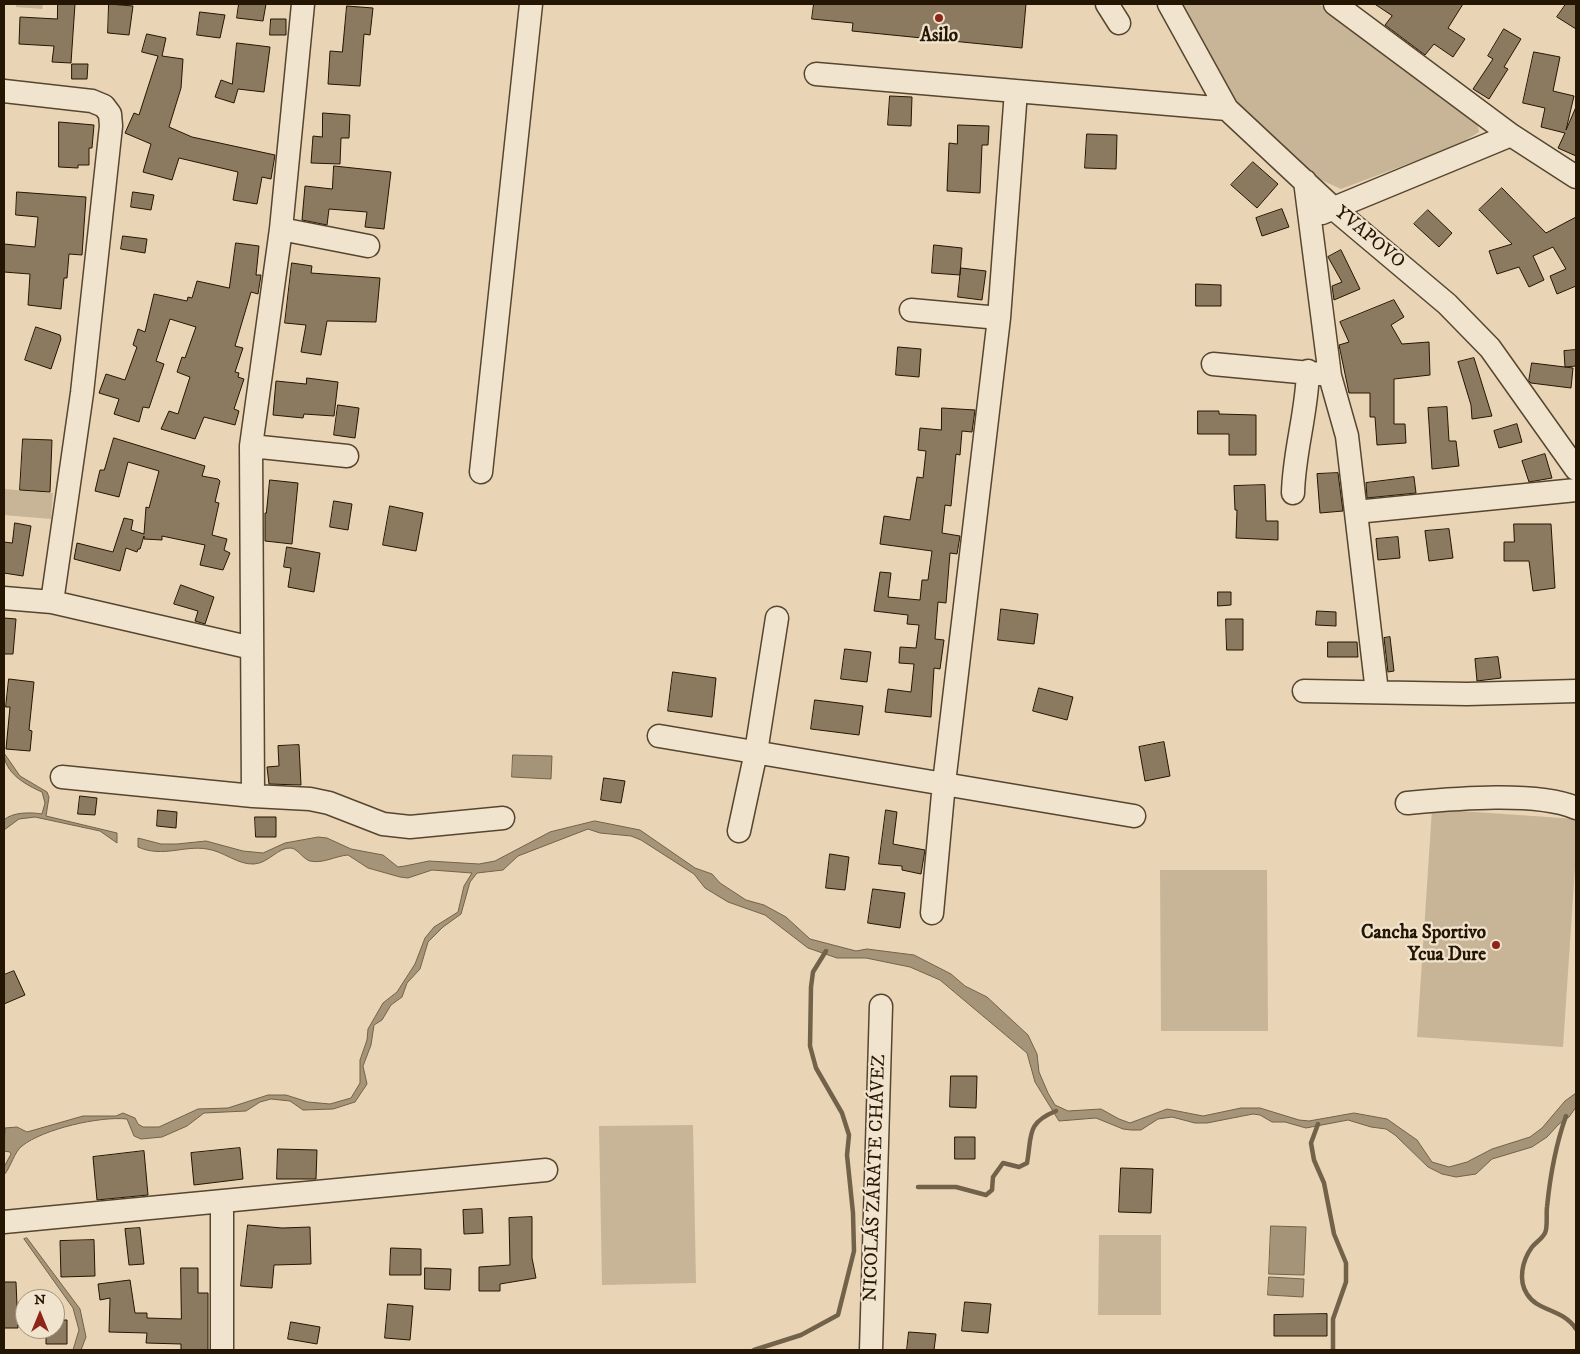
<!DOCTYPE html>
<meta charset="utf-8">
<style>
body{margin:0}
#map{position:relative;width:1580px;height:1354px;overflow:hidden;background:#e9d5b5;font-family:"IM FELL DW Pica",serif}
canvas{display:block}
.frame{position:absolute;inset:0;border:5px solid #251603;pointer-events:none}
.north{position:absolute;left:15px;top:1289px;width:50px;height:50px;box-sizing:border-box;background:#f1e4cf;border:1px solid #9f927d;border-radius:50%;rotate:0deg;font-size:14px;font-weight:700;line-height:20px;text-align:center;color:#251603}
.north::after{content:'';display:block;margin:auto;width:18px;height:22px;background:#8f2418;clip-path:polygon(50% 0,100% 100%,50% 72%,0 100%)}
</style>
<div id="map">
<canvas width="1580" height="1354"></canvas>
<div class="frame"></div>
<div class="north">N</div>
</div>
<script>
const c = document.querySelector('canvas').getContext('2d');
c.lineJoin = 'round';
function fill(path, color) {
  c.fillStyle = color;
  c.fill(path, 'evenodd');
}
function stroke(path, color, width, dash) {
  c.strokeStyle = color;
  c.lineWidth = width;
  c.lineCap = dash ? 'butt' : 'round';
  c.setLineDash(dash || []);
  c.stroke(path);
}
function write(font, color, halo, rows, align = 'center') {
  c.font = font + ' "IM FELL DW Pica",serif';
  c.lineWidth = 4.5;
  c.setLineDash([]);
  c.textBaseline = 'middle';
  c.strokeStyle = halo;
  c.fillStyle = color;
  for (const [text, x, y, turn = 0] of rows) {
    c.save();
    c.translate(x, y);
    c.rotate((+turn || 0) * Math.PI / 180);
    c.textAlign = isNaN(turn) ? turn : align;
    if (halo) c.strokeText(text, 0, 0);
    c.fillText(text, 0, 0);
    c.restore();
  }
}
fill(new Path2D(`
 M 16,4 L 43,4 L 42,9 L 16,7 Z
 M 1175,4 L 1319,4 L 1342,23 L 1474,108 L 1479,132 L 1458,145 L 1341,189 L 1306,173 L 1235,103 Z
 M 4,489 L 53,493 L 51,519 L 4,515 Z
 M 1432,809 L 1576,819 L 1576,853 L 1563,1047 L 1417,1037 Z
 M 1160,870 L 1267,870 L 1268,1031 L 1161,1031 Z
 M 693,1125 L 696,1283 L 602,1285 L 599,1126 Z
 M 1099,1235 L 1161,1235 L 1161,1315 L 1098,1315 Z`), '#c8b597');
const water = new Path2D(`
 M 4,753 L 20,776 L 47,792 L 49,797 L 46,816 L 117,833 L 117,843 L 100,831 L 35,817 L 19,819 L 4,830 L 4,820 C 12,812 31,812 42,814 L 45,803 L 42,792 C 26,785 4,773 4,753 Z
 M 513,755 L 552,756 L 551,779 L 512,777 Z
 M 595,821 L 640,830 L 695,868 L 712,874 L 720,883 L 746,900 L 764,905 L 786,917 L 810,939 L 856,951 L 867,949 L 914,955 L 951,974 L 965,986 L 987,997 L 1028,1035 L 1037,1054 L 1039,1072 L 1048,1093 L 1055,1105 L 1068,1111 L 1101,1109 L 1119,1119 L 1130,1123 L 1167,1109 L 1203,1116 L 1241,1108 L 1260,1108 L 1299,1120 L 1309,1121 L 1354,1113 L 1387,1119 L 1417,1140 L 1432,1162 L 1449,1167 L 1467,1162 L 1492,1149 L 1530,1137 L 1542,1128 L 1565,1101 L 1576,1093 L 1576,1107 L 1569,1117 L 1559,1124 L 1547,1137 L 1532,1147 L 1492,1159 L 1476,1174 L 1456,1177 L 1442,1174 L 1428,1167 L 1395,1135 L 1386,1129 L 1371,1127 L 1348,1120 L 1306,1128 L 1285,1122 L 1272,1122 L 1260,1115 L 1253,1114 L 1207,1123 L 1195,1123 L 1172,1117 L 1158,1119 L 1141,1130 L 1131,1130 L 1123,1129 L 1096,1118 L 1059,1121 L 1035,1082 L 1027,1053 L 940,980 L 910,967 L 866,958 L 837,958 L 808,948 L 765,915 L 728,902 L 705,888 L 694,874 L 641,840 L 631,836 L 600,833 L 588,829 L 518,856 L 503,870 L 477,873 L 470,882 L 461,914 L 443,927 L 428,942 L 420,969 L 407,983 L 402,997 L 391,1005 L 382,1020 L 374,1025 L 371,1045 L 363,1066 L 367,1084 L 355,1102 L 333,1109 L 303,1110 L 290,1101 L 271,1099 L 260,1102 L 246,1111 L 204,1113 L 187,1126 L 162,1137 L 141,1139 L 134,1136 L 127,1119 C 100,1116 43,1129 22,1146 C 14,1152 11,1167 4,1175 L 4,1167 L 11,1154 L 10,1152 L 4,1151 L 5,1128 L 17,1127 L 27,1132 L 83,1116 L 116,1116 L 123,1113 L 135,1118 L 138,1124 L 143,1127 L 159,1127 L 198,1109 L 228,1108 L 268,1095 L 286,1095 L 308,1102 L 330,1104 L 351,1098 L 360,1083 L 360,1060 L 367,1040 L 368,1029 L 383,1003 L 397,992 L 415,964 L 425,938 L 434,927 L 458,912 L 464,886 L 472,873 L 432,870 L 408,878 L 400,877 L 368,868 L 348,855 C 335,856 323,864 310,861 C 303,859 298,849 291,848 C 278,847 269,863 254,864 C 238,865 223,851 207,849 C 184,845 163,858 138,847 L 138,838 L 161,844 L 177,844 L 206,841 L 243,851 L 263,853 L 285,843 L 318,837 L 327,838 L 351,849 L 383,855 L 398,867 L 405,866 L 429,861 L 479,864 L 495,861 L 550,832 Z
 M 1271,1226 L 1306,1227 L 1304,1275 L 1269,1274 Z
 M 27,1238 L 80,1309 L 86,1337 L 81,1350 L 73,1350 L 79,1330 L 73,1308 L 24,1239 Z
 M 1269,1277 L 1304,1279 L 1303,1297 L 1268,1295 Z`);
fill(water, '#a69478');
stroke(water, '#726249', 1);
stroke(new Path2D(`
 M 1566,1116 C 1556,1144 1550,1177 1547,1207 C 1546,1214 1548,1227 1545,1233 C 1542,1239 1535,1243 1532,1247 C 1522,1261 1518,1280 1527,1294 C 1538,1312 1562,1308 1576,1329
 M 1318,1124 L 1311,1143 L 1314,1160 L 1324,1183 L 1334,1234 L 1346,1263 L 1346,1282 L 1333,1319 L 1333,1350
 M 918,1187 L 956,1187 L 986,1195 L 992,1190 L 993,1177 L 1003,1163 L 1019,1167 L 1027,1163 C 1032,1135 1026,1123 1056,1111
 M 754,1350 L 801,1335 L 838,1315 L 854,1251 L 853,1213 L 847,1155 L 849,1135 L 842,1113 L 816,1068 L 810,1046 L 811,987 L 813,972 L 826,951`), '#726249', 4.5);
const building = new Path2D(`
 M 58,4 L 75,4 L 71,63 L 52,62 L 54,46 L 19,44 L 20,17 L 57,19 Z
 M 109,4 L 133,6 L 129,35 L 108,33 Z
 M 239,4 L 266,4 L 263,21 L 237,18 Z
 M 814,4 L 1026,4 L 1022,48 L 852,31 L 853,23 L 812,19 Z
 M 1375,4 L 1463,4 L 1448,28 L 1465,39 L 1453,57 L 1434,44 L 1425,55 L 1385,25 L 1392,16 Z
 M 1566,4 L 1576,4 L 1576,29 L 1557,17 Z
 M 347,6 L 373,8 L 370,35 L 364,34 L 360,86 L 328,84 L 330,51 L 342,52 Z
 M 200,12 L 225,15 L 220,38 L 197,35 Z
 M 271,19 L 286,19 L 286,35 L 270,35 Z
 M 1504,29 L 1521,39 L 1504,67 L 1508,69 L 1489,99 L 1473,89 L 1493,59 L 1488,56 Z
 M 147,34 L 166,38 L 162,56 L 183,59 L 181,88 L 169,127 L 192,137 L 275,155 L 271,179 L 262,177 L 257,204 L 233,200 L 238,172 L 179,158 L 172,180 L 143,172 L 151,144 L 125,133 L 134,113 L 139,115 L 158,56 L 142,52 Z
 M 237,43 L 270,47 L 264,92 L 238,89 L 234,103 L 215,97 L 221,80 L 232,84 Z
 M 1534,52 L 1560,57 L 1553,91 L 1574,96 L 1566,130 L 1576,107 L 1576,156 L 1558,148 L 1565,133 L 1541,127 L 1545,108 L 1523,103 Z
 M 72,64 L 88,64 L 87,79 L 72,79 Z
 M 890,96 L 912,97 L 911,126 L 888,125 Z
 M 323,113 L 350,115 L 349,138 L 341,138 L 340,164 L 311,163 L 313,136 L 322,137 Z
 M 59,122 L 94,125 L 92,148 L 89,148 L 89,165 L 78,165 L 78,168 L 59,167 Z
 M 958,125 L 989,126 L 988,145 L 982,145 L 980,193 L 947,191 L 949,143 L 957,144 Z
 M 1087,134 L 1117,135 L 1116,169 L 1085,168 Z
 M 1253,162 L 1278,184 L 1257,208 L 1231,185 Z
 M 334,166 L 391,172 L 384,229 L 365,227 L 367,212 L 329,209 L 327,225 L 302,220 L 305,186 L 332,189 Z
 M 1502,188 L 1546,233 L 1576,217 L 1576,286 L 1557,294 L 1550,276 L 1566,269 L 1553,247 L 1533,256 L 1544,280 L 1529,287 L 1519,267 L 1497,274 L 1489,251 L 1512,244 L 1479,210 Z
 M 17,192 L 86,197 L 82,255 L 69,254 L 67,278 L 64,278 L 61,309 L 28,305 L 30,274 L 4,272 L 4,244 L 35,247 L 38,217 L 16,215 Z
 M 133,192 L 154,195 L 151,210 L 131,207 Z
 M 1282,209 L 1289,227 L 1262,236 L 1256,218 Z
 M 1428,210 L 1452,233 L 1439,247 L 1414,224 Z
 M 123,236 L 147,239 L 145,253 L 121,249 Z
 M 236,243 L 259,246 L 256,275 L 261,275 L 258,294 L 251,292 L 235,346 L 243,348 L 235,372 L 239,373 L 238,377 L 244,379 L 234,409 L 239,411 L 235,425 L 204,417 L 195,439 L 161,429 L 169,411 L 178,414 L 190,377 L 177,372 L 182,357 L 185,358 L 196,327 L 170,319 L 156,361 L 164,364 L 149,408 L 143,407 L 139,422 L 114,414 L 119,399 L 99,393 L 106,374 L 125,380 L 137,347 L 133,345 L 138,329 L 145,332 L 154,294 L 187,301 L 188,297 L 192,298 L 197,281 L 229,288 Z
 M 934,245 L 962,248 L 960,275 L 932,273 Z
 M 1341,250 L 1360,289 L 1334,300 L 1332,286 L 1342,282 L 1328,257 Z
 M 292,263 L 312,266 L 311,273 L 380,278 L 376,322 L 327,321 L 321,355 L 301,352 L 306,325 L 285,323 Z
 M 961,268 L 986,271 L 982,300 L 958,297 Z
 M 1196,284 L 1221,285 L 1221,306 L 1196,306 Z
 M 1394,300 L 1404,317 L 1391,325 L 1402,344 L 1429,342 L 1430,375 L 1394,379 L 1394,424 L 1405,424 L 1406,443 L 1377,445 L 1375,417 L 1370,417 L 1370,393 L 1349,393 L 1339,345 L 1349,342 L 1340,322 Z
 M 36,327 L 60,335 L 61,339 L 51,369 L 25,360 Z
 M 898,347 L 921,349 L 919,377 L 896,375 Z
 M 1576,350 L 1576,366 L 1565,367 L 1564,351 Z
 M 1474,358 L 1492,416 L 1472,419 L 1471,405 L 1458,362 Z
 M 1532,363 L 1573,368 L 1571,388 L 1531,383 L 1529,381 Z
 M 307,378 L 338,382 L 334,416 L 304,414 L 303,418 L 273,415 L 276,381 L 306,384 Z
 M 338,405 L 359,408 L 355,438 L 334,435 Z
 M 1447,407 L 1449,441 L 1456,441 L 1459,466 L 1432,469 L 1428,408 Z
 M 942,408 L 975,410 L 972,432 L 962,431 L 960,455 L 956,454 L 951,506 L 945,505 L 942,533 L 960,536 L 957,554 L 950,553 L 946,603 L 938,602 L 935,639 L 944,640 L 940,669 L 934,668 L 931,717 L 885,712 L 888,689 L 911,692 L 914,664 L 899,663 L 900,647 L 916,648 L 919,625 L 907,624 L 908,615 L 874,611 L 880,572 L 891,573 L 888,597 L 920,600 L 922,580 L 928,580 L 932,551 L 880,544 L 884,516 L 910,520 L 917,477 L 923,478 L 926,451 L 918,450 L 920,428 L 941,430 Z
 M 1198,411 L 1219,411 L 1219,414 L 1256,415 L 1256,455 L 1229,455 L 1229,434 L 1198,434 Z
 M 1517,424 L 1522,442 L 1499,448 L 1494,431 Z
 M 114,438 L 205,466 L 202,476 L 218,479 L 220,481 L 215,502 L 219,503 L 212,535 L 227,539 L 224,550 L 230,553 L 223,570 L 200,565 L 205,545 L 162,536 L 162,540 L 144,539 L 144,536 L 140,549 L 138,549 L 137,552 L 126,548 L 120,571 L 74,559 L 77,543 L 113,552 L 124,518 L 133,520 L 131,530 L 144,534 L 146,507 L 149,508 L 159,471 L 128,462 L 119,497 L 95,491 L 100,470 L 104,470 Z
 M 23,439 L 52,440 L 50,492 L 20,490 Z
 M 1545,454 L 1552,478 L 1529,482 L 1522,461 Z
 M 1338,473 L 1343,511 L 1320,513 L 1317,474 Z
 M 1414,477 L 1416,493 L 1367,498 L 1366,483 Z
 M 270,480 L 298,483 L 292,544 L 265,541 L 265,513 L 266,513 Z
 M 1265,485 L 1266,521 L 1278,521 L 1278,540 L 1236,538 L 1237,510 L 1235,510 L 1234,486 Z
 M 334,501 L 352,504 L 348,530 L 330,527 Z
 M 390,506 L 423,513 L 416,551 L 383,545 Z
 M 15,523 L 31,526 L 23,576 L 4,573 L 4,542 L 12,543 Z
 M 1514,524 L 1551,524 L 1555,588 L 1533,591 L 1529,561 L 1504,561 L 1504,542 L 1514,542 Z
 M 1449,529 L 1453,558 L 1429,561 L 1425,531 Z
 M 1398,537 L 1400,558 L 1378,560 L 1376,539 Z
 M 287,547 L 320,553 L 314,592 L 288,587 L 291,568 L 284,567 Z
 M 181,585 L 214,597 L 205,624 L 195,621 L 198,611 L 174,604 Z
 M 1218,592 L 1231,592 L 1231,605 L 1218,606 Z
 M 1001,609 L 1038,614 L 1034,644 L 998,640 Z
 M 1317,611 L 1336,612 L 1336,626 L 1316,625 Z
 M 4,618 L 16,619 L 13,654 L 4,654 Z
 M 1226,619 L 1243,619 L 1243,650 L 1227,650 Z
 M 1390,637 L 1394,671 L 1388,672 L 1384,638 Z
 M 1328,642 L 1357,642 L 1358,657 L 1328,657 Z
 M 845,649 L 871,652 L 867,682 L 841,679 Z
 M 1498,657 L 1501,678 L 1477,681 L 1475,659 Z
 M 673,672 L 716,678 L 712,717 L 668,711 Z
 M 9,679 L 34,682 L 29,730 L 32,731 L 30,751 L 6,749 L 10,707 L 6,707 Z
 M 1039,688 L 1073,697 L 1067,720 L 1033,711 Z
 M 815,700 L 863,706 L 859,735 L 811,729 Z
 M 1164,742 L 1170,776 L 1145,781 L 1139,747 Z
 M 299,745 L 301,785 L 269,784 L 267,767 L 279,766 L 278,746 Z
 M 604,778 L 625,781 L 621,803 L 601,800 Z
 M 80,796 L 97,798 L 95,815 L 78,814 Z
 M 158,810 L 177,812 L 176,828 L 157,826 Z
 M 886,810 L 897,812 L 893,844 L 925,850 L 921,874 L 902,870 L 902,866 L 879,864 Z
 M 255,817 L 276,817 L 276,837 L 256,837 Z
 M 830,854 L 849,857 L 845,890 L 826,888 Z
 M 873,889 L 905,893 L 900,928 L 868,923 Z
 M 14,971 L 25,995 L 4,1004 L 4,975 Z
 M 951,1076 L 977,1076 L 976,1108 L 950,1107 Z
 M 955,1137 L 975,1137 L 975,1159 L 955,1159 Z
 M 240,1148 L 243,1179 L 194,1185 L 191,1153 Z
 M 278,1149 L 317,1150 L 316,1179 L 277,1179 Z
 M 144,1151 L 148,1195 L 97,1200 L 93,1157 Z
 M 1121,1168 L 1153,1169 L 1151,1213 L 1119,1212 Z
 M 482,1209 L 483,1233 L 464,1234 L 463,1210 Z
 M 532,1217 L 532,1258 L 536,1278 L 500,1284 L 500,1291 L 479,1291 L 479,1267 L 510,1265 L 509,1218 Z
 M 248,1225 L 282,1228 L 310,1227 L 311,1264 L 274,1265 L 272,1288 L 241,1286 Z
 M 140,1228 L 144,1264 L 129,1265 L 125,1229 Z
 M 94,1240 L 95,1276 L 61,1277 L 60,1241 Z
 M 391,1248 L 421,1249 L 421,1275 L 390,1275 Z
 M 181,1268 L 198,1268 L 198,1293 L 208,1293 L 208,1350 L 181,1350 L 181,1344 L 146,1343 L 147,1333 L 109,1332 L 110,1298 L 100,1300 L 98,1284 L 130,1280 L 135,1313 L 147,1313 L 147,1318 L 181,1319 Z
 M 425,1268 L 451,1269 L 450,1290 L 425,1289 Z
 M 4,1282 L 16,1282 L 18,1328 L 4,1328 Z
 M 965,1302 L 991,1304 L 988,1333 L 962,1331 Z
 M 388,1304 L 413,1306 L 410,1340 L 385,1338 Z
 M 1327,1314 L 1327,1336 L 1274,1336 L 1274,1315 Z
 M 55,1320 L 67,1320 L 67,1344 L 46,1344 L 46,1329 L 55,1329 Z
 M 291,1322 L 320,1327 L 317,1344 L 288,1339 Z
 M 909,1332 L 936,1334 L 934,1350 L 907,1350 Z`);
fill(building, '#8b7960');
stroke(building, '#251603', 1);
const minor = new Path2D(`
 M 1107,4 L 1119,23
 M 1169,4 L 1227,109 L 1333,208 L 1447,304 L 1490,348 L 1576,469
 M 1335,4 L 1511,135 L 1576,177
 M 816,74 L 1227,109
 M 4,91 L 92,101 L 104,106 L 110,114 L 111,126 L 82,393 L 52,602
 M 1305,181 L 1330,376 L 1347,436 L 1377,692
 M 1322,213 L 1511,135
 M 281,229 L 368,246
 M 911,310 L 999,318
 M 1213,364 L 1321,374
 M 251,446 L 347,456
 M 481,472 L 531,4
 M 1293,493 C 1294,451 1307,413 1308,371
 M 1356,512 L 1576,490
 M 4,598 L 52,602 L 252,648
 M 1304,691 L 1467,694 L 1576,691
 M 659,736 L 1134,816
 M 62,777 L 253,796 L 310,799 L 329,803 L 383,824 L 410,827 L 503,818
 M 253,796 L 251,446 L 281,229 L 303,4
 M 1407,803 C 1452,799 1536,791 1576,808
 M 739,831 L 756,752 L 777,618
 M 932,913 L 944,783 L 999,318 L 1016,91
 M 222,1201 L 222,1350
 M 4,1222 L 546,1170
 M 871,1350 L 881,1006`);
stroke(minor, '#564630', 25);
stroke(minor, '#f1e4cf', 22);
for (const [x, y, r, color] of [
 [939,18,5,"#8f2418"],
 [1496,945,5,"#8f2418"]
]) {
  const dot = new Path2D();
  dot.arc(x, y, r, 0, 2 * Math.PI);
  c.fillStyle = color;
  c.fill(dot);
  stroke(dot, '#f1e4cf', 2);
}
write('bold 19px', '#251603', '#f1e4cf', [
 ["Asilo",939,37],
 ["Cancha Sportivo",1486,934,"right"],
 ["Ycua Dure",1486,956,"right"]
]);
write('19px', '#251603', '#f1e4cf', [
 ["YVAPOVO",1369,238,40],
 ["NICOLÁS ZÁRATE CHÁVEZ",876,1178,-88]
]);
</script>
